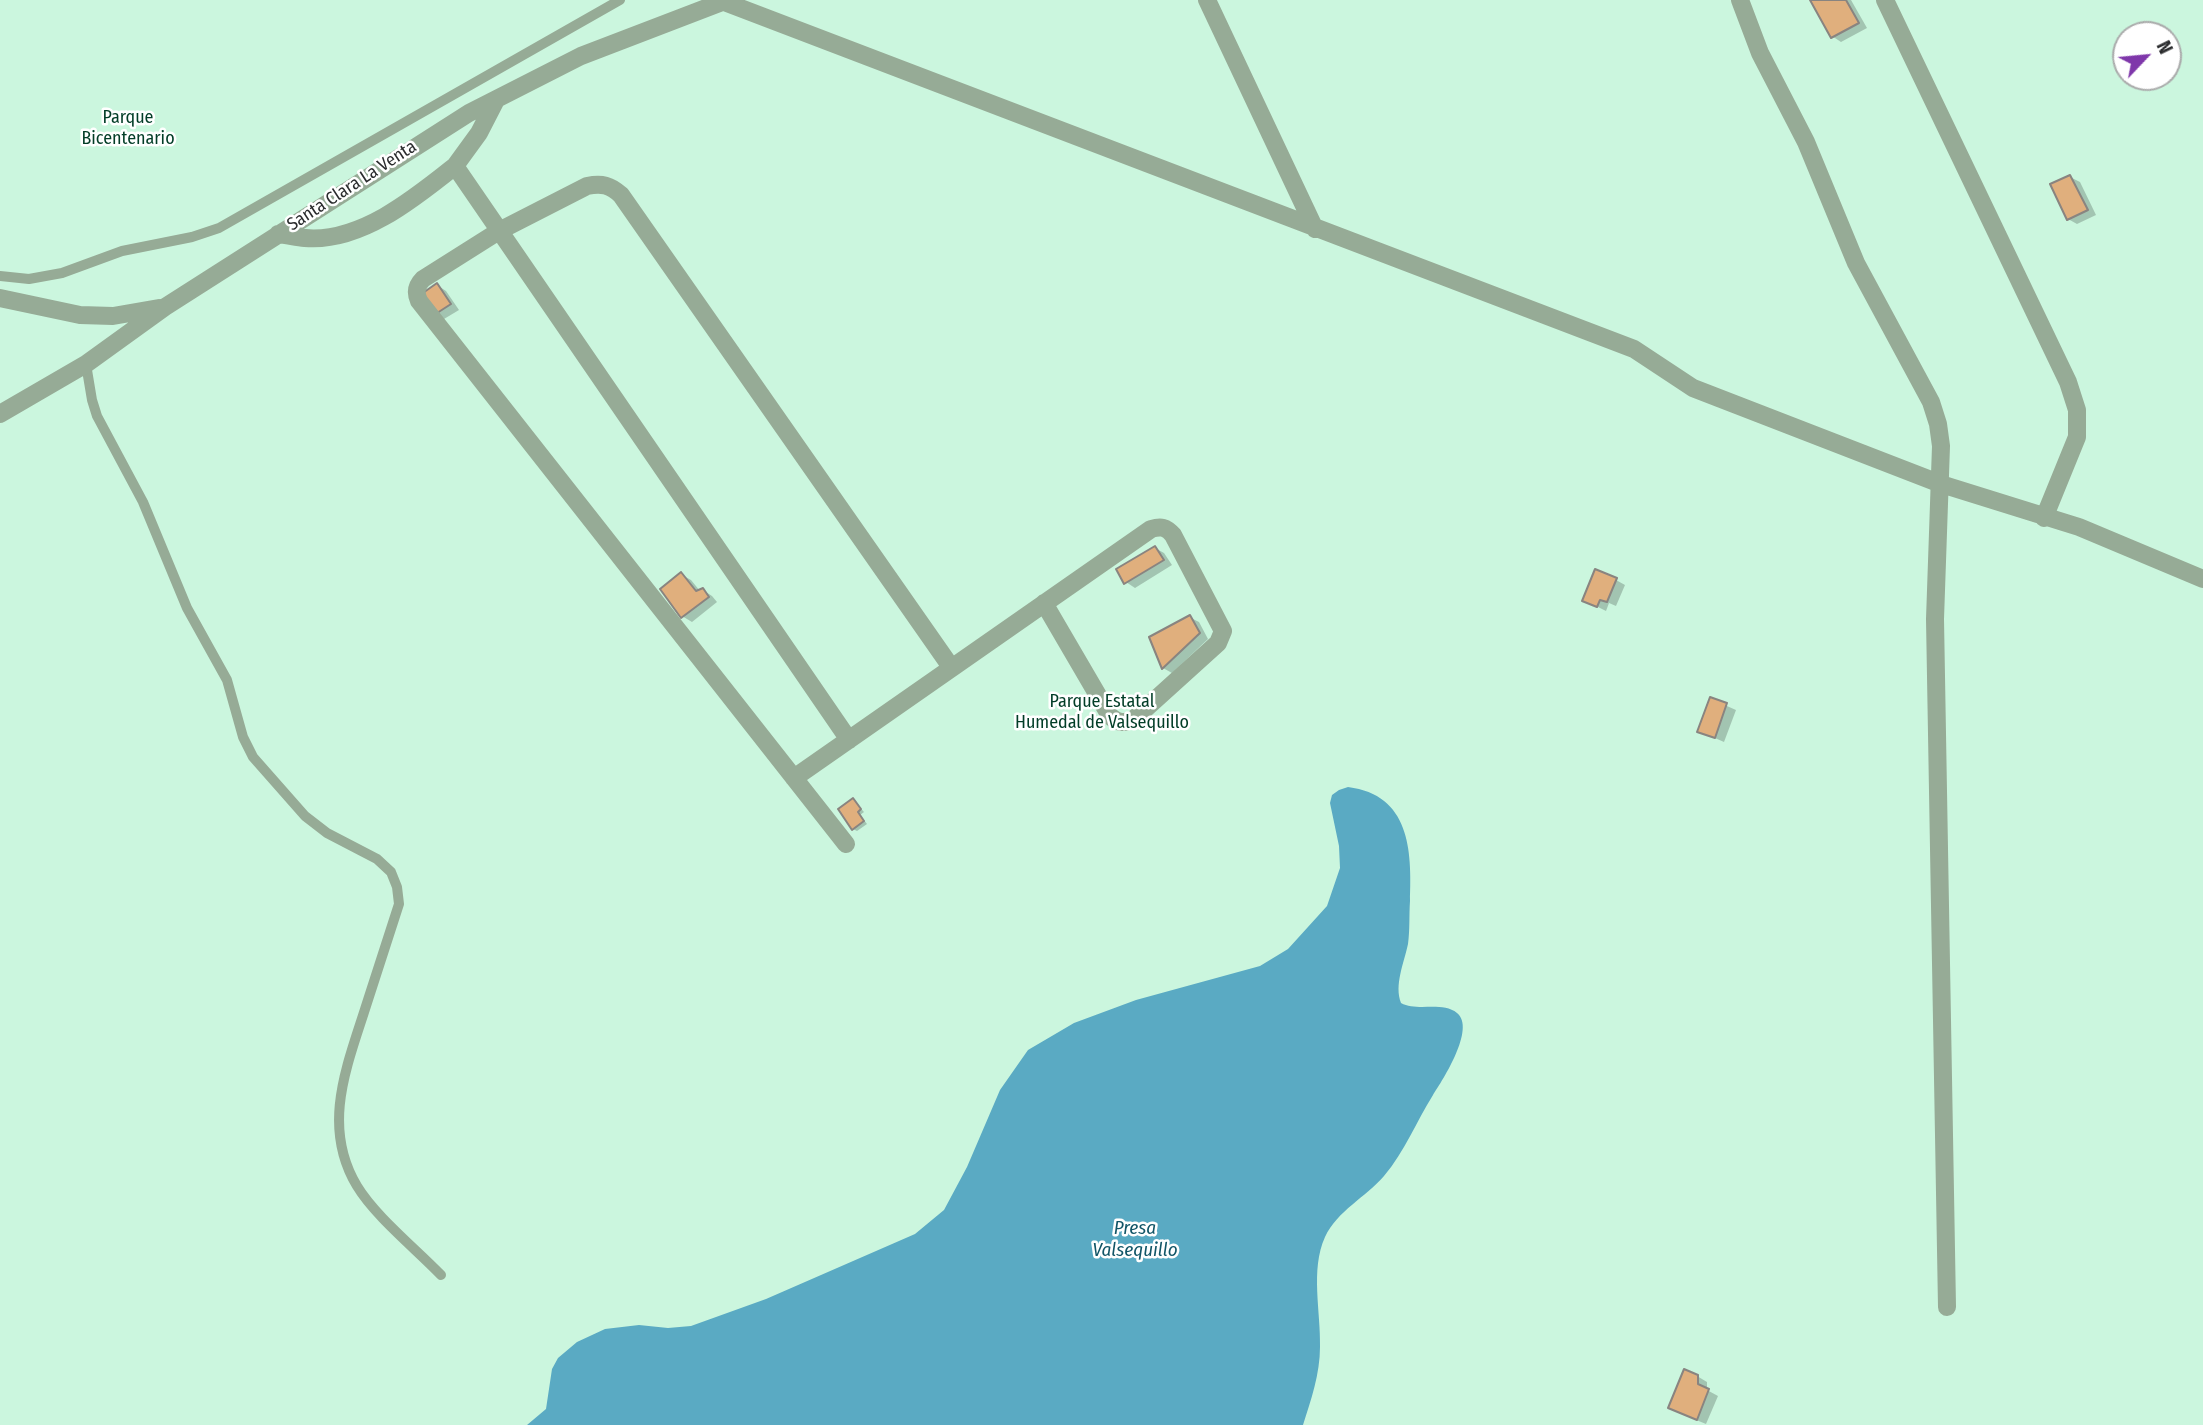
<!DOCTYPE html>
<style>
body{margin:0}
#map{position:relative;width:2203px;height:1425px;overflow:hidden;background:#f6f7fe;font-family:"Fira Sans Condensed",sans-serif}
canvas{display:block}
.north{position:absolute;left:2112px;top:21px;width:70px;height:70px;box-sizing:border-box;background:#fff;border:2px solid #aaabab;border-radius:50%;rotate:64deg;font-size:19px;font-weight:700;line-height:28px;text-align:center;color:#2b2c2e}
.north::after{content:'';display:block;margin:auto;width:24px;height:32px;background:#7f37aa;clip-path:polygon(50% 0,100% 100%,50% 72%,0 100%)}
</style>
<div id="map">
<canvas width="2203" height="1425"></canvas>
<div class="north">N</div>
</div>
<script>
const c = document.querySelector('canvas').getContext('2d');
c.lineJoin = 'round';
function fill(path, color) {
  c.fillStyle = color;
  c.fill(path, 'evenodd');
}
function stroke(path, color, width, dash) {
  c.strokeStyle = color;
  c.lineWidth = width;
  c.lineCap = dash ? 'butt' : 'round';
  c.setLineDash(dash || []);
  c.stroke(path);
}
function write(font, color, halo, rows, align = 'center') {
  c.font = font + ' "Fira Sans Condensed",sans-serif';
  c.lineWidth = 5;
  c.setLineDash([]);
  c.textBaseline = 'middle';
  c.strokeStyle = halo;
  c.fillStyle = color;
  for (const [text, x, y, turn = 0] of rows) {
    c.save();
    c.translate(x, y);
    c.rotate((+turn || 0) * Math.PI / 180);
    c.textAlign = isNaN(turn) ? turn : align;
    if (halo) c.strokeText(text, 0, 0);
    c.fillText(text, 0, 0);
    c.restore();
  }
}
fill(new Path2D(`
 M 0,0 L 2203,0 L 2203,1425 L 0,1425 ZM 2126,35 L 2168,35 L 2168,77 L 2126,77 Z`), '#cbf6de');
fill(new Path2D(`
 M 1348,787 C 1410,795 1412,850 1410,901 C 1409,915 1410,930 1408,944 C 1404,963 1394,985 1401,1003 C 1417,1012 1442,1001 1457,1013 C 1476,1028 1443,1080 1433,1095 C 1416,1122 1405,1151 1384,1176 C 1365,1198 1338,1210 1325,1237 C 1310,1270 1321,1312 1320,1347 C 1320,1374 1311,1400 1303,1425 L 527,1425 L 546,1409 L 552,1369 L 558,1358 L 577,1342 L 605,1329 L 639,1325 L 668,1328 L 691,1326 L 766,1299 L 915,1234 L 944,1210 L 967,1167 L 1000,1090 L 1028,1050 L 1074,1023 L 1136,1000 L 1260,966 L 1288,949 L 1327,906 L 1340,868 L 1339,846 L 1330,803 L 1332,795 L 1339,790 Z`), '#5aaac3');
fill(new Path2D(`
 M 1814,0 L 1851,0 L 1867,28 L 1841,42 L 1832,36 Z
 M 2070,177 L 2080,182 L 2096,215 L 2077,224 L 2068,219 Z
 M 437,285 L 446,291 L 459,310 L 444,319 L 435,314 Z
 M 1155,548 L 1164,553 L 1172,565 L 1135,588 L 1126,582 Z
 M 682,575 L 691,580 L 700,591 L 703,590 L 712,596 L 717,602 L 692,622 L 682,616 Z
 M 1616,580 L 1625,585 L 1616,606 L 1609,603 L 1606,611 L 1584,600 Z
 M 1189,617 L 1199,622 L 1208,639 L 1172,673 L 1163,668 L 1151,638 Z
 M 1711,699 L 1736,710 L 1724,742 L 1699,731 Z
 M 853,800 L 864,812 L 860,815 L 867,824 L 857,831 L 853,829 Z
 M 1697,1376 L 1707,1382 L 1707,1390 L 1718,1396 L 1706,1424 L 1679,1413 Z`), '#0003');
const building = new Path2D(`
 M 1810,0 L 1846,0 L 1859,23 L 1831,38 Z
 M 2070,175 L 2088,210 L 2067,220 L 2050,184 Z
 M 437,283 L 451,304 L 434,315 L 420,295 Z
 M 1155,546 L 1164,560 L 1124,584 L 1116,569 Z
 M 1595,569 L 1617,578 L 1607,602 L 1600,600 L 1597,607 L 1582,601 Z
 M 681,572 L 696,591 L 703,588 L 709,597 L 681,618 L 660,589 Z
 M 1190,615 L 1200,633 L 1162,669 L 1149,637 Z
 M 1710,697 L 1727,703 L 1715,738 L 1697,732 Z
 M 853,798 L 861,809 L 858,812 L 864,821 L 852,830 L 838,809 Z
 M 1684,1369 L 1698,1375 L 1698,1384 L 1709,1389 L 1697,1420 L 1668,1408 Z`);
fill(building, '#e0af7d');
stroke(building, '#898480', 2);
stroke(new Path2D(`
 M 0,276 L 29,279 L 62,273 L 122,251 L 192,237 L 219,228 L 620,0
 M 86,364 L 92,400 L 97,416 L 143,502 L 187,608 L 227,680 L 243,737 L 253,757 L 305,816 L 327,833 L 377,859 L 391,872 L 397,887 L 399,904 C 388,938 377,972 366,1006 C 347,1066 321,1126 357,1186 C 375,1216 416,1249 441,1275`), '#96ab96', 10);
stroke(new Path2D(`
 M 1207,0 L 1315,229
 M 1740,0 L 1760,53 L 1806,142 L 1856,263 L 1931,402 L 1938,424 L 1941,446 L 1935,619 L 1947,1307
 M 1885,0 L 2068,382 L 2077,410 L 2077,437 L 2044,518
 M 722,1 L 1634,349 L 1693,388 L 1941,484 L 2079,527 L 2203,579
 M 496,100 L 479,133 L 455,166 L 849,740
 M 278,234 C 287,235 296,237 305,238 C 360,243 415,198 455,166
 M 0,298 L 80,315 L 113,316 L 159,308
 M 0,414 L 86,364 L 165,307 L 469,113 L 581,56 L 727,0
 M 794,778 L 1151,529 C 1161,526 1166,527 1173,535 L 1223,631 L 1218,643 L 1134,719 C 1124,724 1118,723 1110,716 L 1044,603
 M 846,844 L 419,301 C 415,292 416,286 423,279 L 499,231 L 587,186 C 602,183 610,185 621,195 L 951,667`), '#96ab96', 18);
write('18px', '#023d27', '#fff', [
 ["Parque",128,118],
 ["Bicentenario",128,139],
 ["Parque Estatal",1102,702],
 ["Humedal de Valsequillo",1102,723]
]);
write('18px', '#2b2c2e', '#fff', [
 ["Santa Clara La Venta",352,186,-33]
]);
write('italic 19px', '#115567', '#fff', [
 ["Presa",1135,1229],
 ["Valsequillo",1135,1251]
]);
</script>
